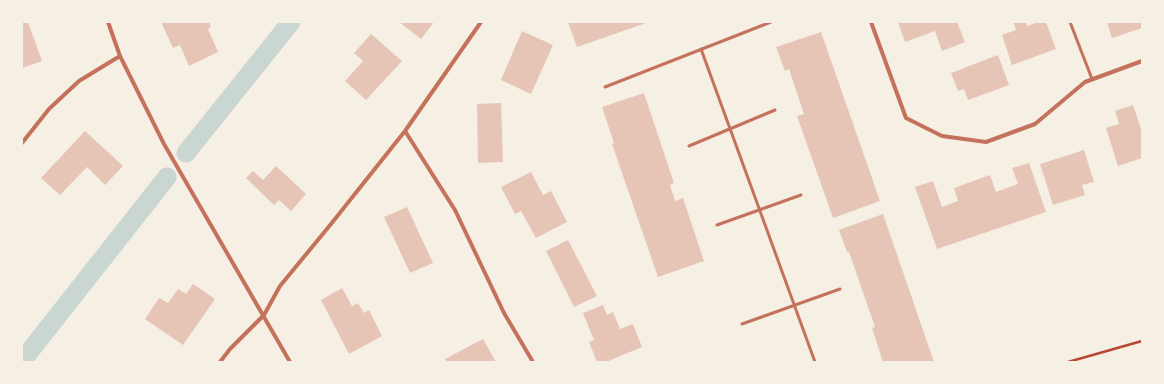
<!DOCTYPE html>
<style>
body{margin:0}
#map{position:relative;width:1164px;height:384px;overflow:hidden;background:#f6efe4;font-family:Jost,sans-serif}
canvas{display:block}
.frame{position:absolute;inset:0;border:23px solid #f6efe4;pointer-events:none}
</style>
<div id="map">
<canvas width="1164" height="384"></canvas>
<div class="frame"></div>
</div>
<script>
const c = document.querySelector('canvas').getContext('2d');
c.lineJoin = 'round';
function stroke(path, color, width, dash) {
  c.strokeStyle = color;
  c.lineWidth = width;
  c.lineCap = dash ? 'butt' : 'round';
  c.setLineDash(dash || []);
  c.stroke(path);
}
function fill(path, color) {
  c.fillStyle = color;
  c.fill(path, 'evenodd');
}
stroke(new Path2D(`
 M 186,153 L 291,22
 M 22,361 L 167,177`), '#c9d6d2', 19);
fill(new Path2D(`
 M 22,22 L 28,22 L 42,61 L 22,68 Z
 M 161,22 L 209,22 L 211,27 L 208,29 L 218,52 L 189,66 L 180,45 L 173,48 Z
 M 399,22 L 434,22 L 421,39 Z
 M 568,22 L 649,22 L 577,47 Z
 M 898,22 L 957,22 L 965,42 L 942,51 L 935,31 L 905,42 Z
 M 1013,22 L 1026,22 L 1027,26 L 1038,22 L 1046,22 L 1056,49 L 1012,65 L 1002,35 L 1016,30 Z
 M 1107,22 L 1141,22 L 1142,28 L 1112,38 Z
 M 522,31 L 553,45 L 531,94 L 501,80 Z
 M 821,32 L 880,201 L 833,218 L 797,116 L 804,114 L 789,69 L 785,71 L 776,47 Z
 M 371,34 L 402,61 L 366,100 L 345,81 L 363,61 L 354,53 Z
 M 998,55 L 1009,85 L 968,100 L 964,89 L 958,91 L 951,73 Z
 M 644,93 L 674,183 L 670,185 L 675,201 L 683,198 L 704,261 L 658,277 L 612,144 L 614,143 L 602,107 Z
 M 501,103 L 503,162 L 478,163 L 477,104 Z
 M 1133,105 L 1142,132 L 1142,158 L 1118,166 L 1106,128 L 1119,124 L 1115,111 Z
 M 85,131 L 123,166 L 105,185 L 87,167 L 60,195 L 41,178 Z
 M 1084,150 L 1094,182 L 1082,185 L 1085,195 L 1053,205 L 1040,164 Z
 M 1029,163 L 1046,212 L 937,249 L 915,187 L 933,181 L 942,207 L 958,201 L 954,188 L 990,175 L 996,192 L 1018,184 L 1012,168 Z
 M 276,166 L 306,194 L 291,211 L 279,200 L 274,205 L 246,178 L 253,171 L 263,180 Z
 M 531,172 L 543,195 L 551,191 L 567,222 L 536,238 L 521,211 L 515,214 L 501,187 Z
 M 407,207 L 433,263 L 410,273 L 384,217 Z
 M 883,214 L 934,362 L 883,362 L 872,328 L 875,327 L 849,252 L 847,252 L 839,230 Z
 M 568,240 L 597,296 L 574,307 L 546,251 Z
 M 193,284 L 215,299 L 183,345 L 145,319 L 159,298 L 168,303 L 178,289 L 186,294 Z
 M 342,288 L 352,306 L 358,303 L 364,313 L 369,310 L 382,336 L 349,354 L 321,300 Z
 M 603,305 L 607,315 L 613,312 L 620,329 L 633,324 L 642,347 L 606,362 L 597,362 L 589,342 L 594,340 L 583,313 Z
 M 483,339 L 496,362 L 447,362 L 445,359 Z`), '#e6c5b7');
stroke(new Path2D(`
 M 1068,362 L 1142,341`), '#b5482f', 2.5);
stroke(new Path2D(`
 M 1070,22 L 1092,79
 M 701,49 L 815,362
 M 605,87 L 771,22
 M 689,146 L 775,110
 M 717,225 L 801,195
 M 742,324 L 840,289`), '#c5725c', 3);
stroke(new Path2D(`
 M 108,22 L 120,56 L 164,144 L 290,362
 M 871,22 L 906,118 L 942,136 L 986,142 L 1035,124 L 1085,82 L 1142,61
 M 405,131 L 455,210 L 504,313 L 533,362
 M 22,143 L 49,109 L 79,81 L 120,56
 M 220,362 L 230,349 L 264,315 L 280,286 L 331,224 L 405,131 L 481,22`), '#c5725c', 4);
</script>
